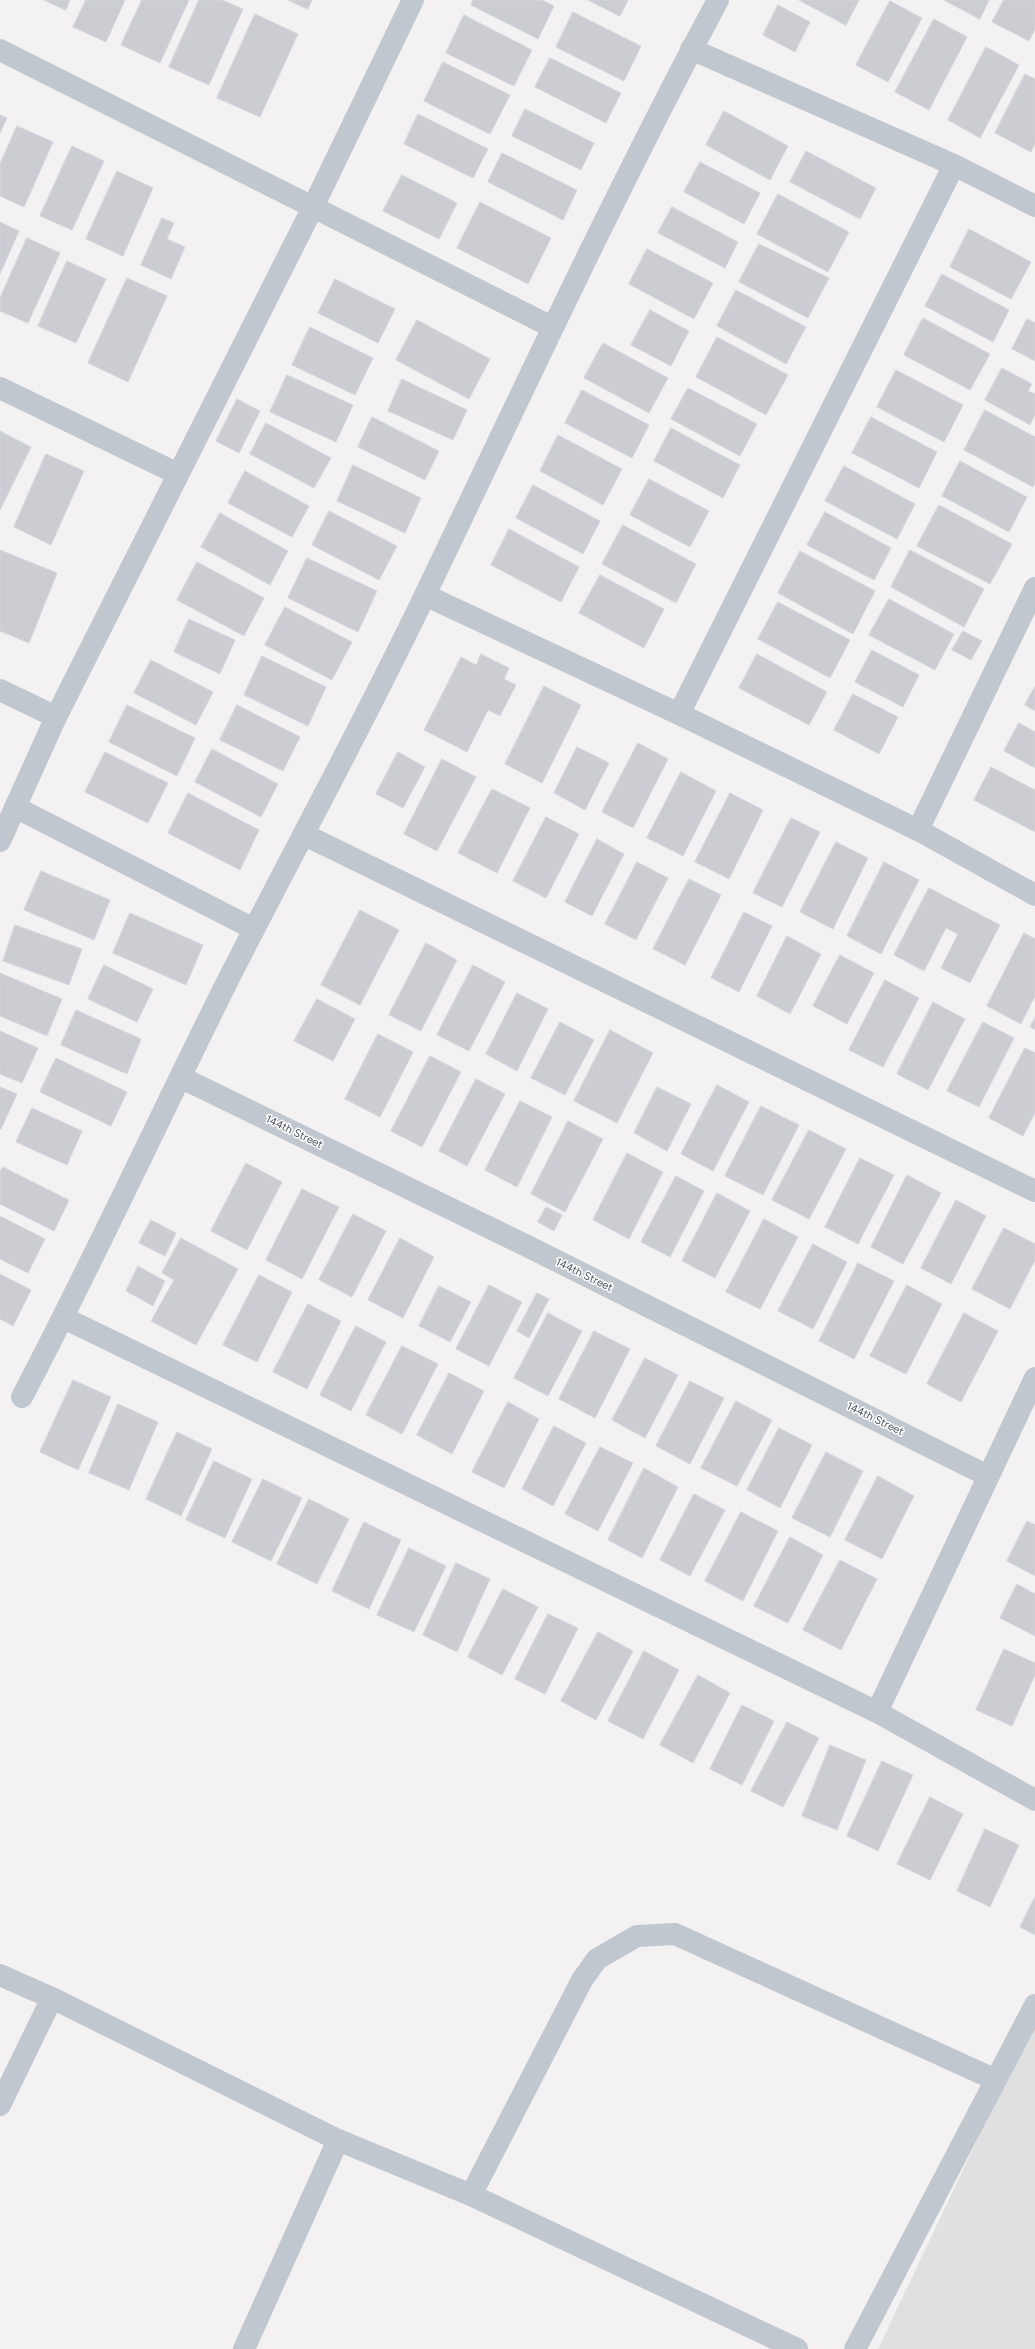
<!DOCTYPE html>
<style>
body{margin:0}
canvas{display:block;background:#f3f1f1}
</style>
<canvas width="1035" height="2349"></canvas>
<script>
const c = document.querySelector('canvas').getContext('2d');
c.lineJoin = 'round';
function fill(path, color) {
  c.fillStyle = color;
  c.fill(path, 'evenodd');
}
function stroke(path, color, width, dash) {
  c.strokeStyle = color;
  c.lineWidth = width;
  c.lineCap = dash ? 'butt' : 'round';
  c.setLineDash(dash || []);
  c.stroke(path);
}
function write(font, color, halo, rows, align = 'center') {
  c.font = font + ' Figtree,sans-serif';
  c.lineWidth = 3;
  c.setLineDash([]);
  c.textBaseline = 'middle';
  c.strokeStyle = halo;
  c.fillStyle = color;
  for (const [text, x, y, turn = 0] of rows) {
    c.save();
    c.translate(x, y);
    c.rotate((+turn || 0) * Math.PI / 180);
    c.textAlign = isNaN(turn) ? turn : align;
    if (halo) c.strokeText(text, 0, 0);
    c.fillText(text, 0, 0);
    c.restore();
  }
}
fill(new Path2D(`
 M 1035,2017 L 1035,2349 L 878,2349 L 1026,2037 Z`), '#e1e0e0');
const building = new Path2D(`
 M 44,0 L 70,0 L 66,10 Z
 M 86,0 L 125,0 L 106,42 L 73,27 Z
 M 142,0 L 189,0 L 160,63 L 121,45 Z
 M 199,0 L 222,0 L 243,9 L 209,85 L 169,67 Z
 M 288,0 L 312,0 L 308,9 Z
 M 473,0 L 542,0 L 554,6 L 538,39 L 471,5 Z
 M 588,0 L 628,0 L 620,16 Z
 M 799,0 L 859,0 L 846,25 Z
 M 944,0 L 989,0 L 980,19 Z
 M 1004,0 L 1035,0 L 1035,29 L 1029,41 L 992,22 Z
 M 890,1 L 922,18 L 888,82 L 856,65 Z
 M 778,5 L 810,22 L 795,52 L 763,35 Z
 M 573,12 L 641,46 L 624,81 L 556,47 Z
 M 255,14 L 298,34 L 260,117 L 217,98 Z
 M 464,15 L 532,50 L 514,86 L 446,53 Z
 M 934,19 L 967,37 L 929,110 L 895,92 Z
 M 986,47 L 1019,65 L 980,138 L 948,120 Z
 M 550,58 L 621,93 L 606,123 L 535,87 Z
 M 443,62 L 510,95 L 490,134 L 424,101 Z
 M 1025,74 L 1035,79 L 1035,143 L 1031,152 L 995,133 Z
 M 525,109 L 594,143 L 581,170 L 512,136 Z
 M 724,111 L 788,146 L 770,180 L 706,145 Z
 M 418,114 L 488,149 L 473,178 L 404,144 Z
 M 0,115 L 7,118 L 0,133 Z
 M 17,126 L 53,142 L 24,207 L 0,196 L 0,164 Z
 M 72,146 L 104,161 L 72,230 L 40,216 Z
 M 806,151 L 876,188 L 860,219 L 790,182 Z
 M 502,153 L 577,190 L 563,220 L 488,182 Z
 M 700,162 L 760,193 L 744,224 L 684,192 Z
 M 117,171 L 153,188 L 123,256 L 86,239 Z
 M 402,175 L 457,203 L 439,239 L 383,211 Z
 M 778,194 L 849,232 L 828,272 L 757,234 Z
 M 480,202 L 551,238 L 528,284 L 457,248 Z
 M 672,207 L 738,242 L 725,268 L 658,233 Z
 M 162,218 L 174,223 L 167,239 L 185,247 L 171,279 L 141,265 Z
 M 0,222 L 19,231 L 0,274 Z
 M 969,229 L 1031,262 L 1011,299 L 950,267 Z
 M 27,238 L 60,253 L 28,323 L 0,311 L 0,298 Z
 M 759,244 L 829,278 L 808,318 L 739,282 Z
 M 647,249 L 713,283 L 694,319 L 629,284 Z
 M 67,261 L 106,279 L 76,343 L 38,326 Z
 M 942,274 L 1009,310 L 993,342 L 925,306 Z
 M 127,278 L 167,296 L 128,382 L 88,363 Z
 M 335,279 L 395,309 L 378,343 L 318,313 Z
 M 736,290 L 806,327 L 786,364 L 717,326 Z
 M 650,310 L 689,331 L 671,366 L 631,345 Z
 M 923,318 L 990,354 L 970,390 L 904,355 Z
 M 1027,319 L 1035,323 L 1035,361 L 1012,349 Z
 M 417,320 L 490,359 L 469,399 L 396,360 Z
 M 310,327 L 373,358 L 355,395 L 292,365 Z
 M 717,337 L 788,375 L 766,415 L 696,377 Z
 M 603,343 L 668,378 L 649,413 L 584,378 Z
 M 1002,368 L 1032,384 L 1028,391 L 1035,394 L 1035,414 L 1030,425 L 985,400 Z
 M 896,370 L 963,405 L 944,442 L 877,407 Z
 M 287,375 L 353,405 L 336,442 L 270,412 Z
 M 402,379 L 467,410 L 453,440 L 388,411 Z
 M 688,388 L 757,424 L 740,456 L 671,419 Z
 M 582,390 L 649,425 L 632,458 L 565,423 Z
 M 237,399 L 260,411 L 239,453 L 216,441 Z
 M 985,410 L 1035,437 L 1035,483 L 1033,487 L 964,450 Z
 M 372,417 L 439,451 L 425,480 L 358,447 Z
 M 871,417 L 937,452 L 919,488 L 852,453 Z
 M 266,423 L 331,458 L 314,488 L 250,454 Z
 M 671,428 L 740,465 L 723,498 L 654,461 Z
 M 0,431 L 31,447 L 0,510 Z
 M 558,435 L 622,469 L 603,505 L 540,471 Z
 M 46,454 L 84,471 L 51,545 L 14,527 Z
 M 960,461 L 1027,497 L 1009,532 L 942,496 Z
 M 353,465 L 421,498 L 405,533 L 337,501 Z
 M 844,466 L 915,504 L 897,539 L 825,501 Z
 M 245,471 L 309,506 L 292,537 L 228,503 Z
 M 649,479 L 709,511 L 690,547 L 630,515 Z
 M 533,485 L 600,521 L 583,554 L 516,518 Z
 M 939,505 L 1012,544 L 990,584 L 917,546 Z
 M 329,511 L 397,546 L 379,580 L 312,545 Z
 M 825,512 L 891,548 L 874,580 L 807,545 Z
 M 220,513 L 288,551 L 270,585 L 201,547 Z
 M 623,525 L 696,564 L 676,603 L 602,564 Z
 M 509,529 L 579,567 L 561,602 L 491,565 Z
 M 0,550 L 57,573 L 29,643 L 0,631 Z
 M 910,550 L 984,589 L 964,627 L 891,587 Z
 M 800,551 L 875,591 L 853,634 L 778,593 Z
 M 307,558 L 377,591 L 358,632 L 288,598 Z
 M 197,562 L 264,598 L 244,636 L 177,600 Z
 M 600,575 L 664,609 L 644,648 L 579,613 Z
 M 889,599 L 954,634 L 935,670 L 869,635 Z
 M 778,602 L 850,640 L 830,678 L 758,639 Z
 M 285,607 L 352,642 L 332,680 L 265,645 Z
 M 189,619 L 235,640 L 220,674 L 174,652 Z
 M 963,631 L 982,641 L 971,660 L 952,650 Z
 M 872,650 L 919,675 L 903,707 L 855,682 Z
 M 481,654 L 509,668 L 504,679 L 516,685 L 500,716 L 488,710 L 467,752 L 424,730 L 461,657 L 476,665 Z
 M 757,654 L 827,692 L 809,725 L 739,688 Z
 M 262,656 L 326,687 L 308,726 L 244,695 Z
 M 151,660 L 213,692 L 196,725 L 134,693 Z
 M 544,686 L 581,705 L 542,783 L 505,764 Z
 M 1035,686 L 1035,711 L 1025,705 Z
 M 853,694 L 898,717 L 879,754 L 834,730 Z
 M 127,705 L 195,738 L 177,776 L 109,742 Z
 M 237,705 L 300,737 L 283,771 L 220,740 Z
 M 1019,723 L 1035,732 L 1035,768 L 1004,751 Z
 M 638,743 L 668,759 L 633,828 L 602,812 Z
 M 577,747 L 609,763 L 585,810 L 554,793 Z
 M 212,749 L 278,784 L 261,817 L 195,782 Z
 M 105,752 L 168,783 L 148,823 L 85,792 Z
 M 398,752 L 425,767 L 403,808 L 376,794 Z
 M 442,759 L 476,777 L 437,851 L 404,834 Z
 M 991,767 L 1035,790 L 1035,832 L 974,800 Z
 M 681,772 L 716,791 L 683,856 L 647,838 Z
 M 492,789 L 530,808 L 497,873 L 458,853 Z
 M 188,793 L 259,830 L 240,870 L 168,833 Z
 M 730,793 L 763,810 L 729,879 L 695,862 Z
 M 546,817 L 579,834 L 546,898 L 513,881 Z
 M 791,818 L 820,832 L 782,907 L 753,893 Z
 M 597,839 L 624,854 L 592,916 L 565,902 Z
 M 836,842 L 868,858 L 833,929 L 800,912 Z
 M 637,862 L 668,878 L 636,940 L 605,924 Z
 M 884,862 L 919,880 L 881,954 L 847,936 Z
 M 41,871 L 110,900 L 94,940 L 24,910 Z
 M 689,879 L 721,895 L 685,965 L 653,949 Z
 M 929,888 L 1000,925 L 970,983 L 941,968 L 958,934 L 946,928 L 924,971 L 894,955 Z
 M 360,910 L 399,930 L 360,1005 L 321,985 Z
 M 744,912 L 772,926 L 739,992 L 711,978 Z
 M 130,913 L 203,945 L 186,985 L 113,953 Z
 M 15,925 L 82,949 L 69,985 L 3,961 Z
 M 1024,933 L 1035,939 L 1035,996 L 1021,1024 L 987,1006 Z
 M 787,936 L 821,954 L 790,1014 L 757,996 Z
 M 426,943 L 457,960 L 421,1031 L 389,1015 Z
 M 840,955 L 874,973 L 847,1024 L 813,1006 Z
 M 104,965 L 153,989 L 137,1022 L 88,999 Z
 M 473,965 L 505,982 L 469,1051 L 437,1035 Z
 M 0,973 L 62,999 L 47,1036 L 0,1016 Z
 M 885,980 L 919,998 L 883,1067 L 849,1050 Z
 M 517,993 L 548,1009 L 517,1071 L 486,1054 Z
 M 317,999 L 355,1019 L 333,1061 L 294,1041 Z
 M 933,1002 L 965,1019 L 928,1090 L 897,1074 Z
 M 76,1010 L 141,1039 L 127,1074 L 61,1045 Z
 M 1035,1018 L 1035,1030 L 1030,1027 Z
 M 560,1022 L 594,1040 L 565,1095 L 531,1078 Z
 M 983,1022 L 1014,1038 L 979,1107 L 947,1091 Z
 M 610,1030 L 653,1053 L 617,1123 L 574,1101 Z
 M 0,1031 L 38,1048 L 22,1083 L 0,1074 Z
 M 378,1034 L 413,1052 L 380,1117 L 345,1099 Z
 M 1025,1048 L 1035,1053 L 1035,1113 L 1023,1136 L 989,1118 Z
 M 430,1056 L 461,1072 L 422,1147 L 391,1131 Z
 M 56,1058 L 127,1092 L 111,1126 L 40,1092 Z
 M 476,1079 L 505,1094 L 467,1166 L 439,1151 Z
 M 717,1085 L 749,1102 L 713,1171 L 681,1154 Z
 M 0,1087 L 17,1094 L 1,1129 L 0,1129 Z
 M 657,1087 L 691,1104 L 667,1151 L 634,1133 Z
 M 520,1101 L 552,1117 L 517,1187 L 485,1170 Z
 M 761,1106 L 799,1125 L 763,1195 L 725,1176 Z
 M 32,1108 L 82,1131 L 67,1165 L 16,1142 Z
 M 568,1121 L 603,1139 L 565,1212 L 531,1194 Z
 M 809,1130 L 846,1149 L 809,1219 L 772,1200 Z
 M 627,1153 L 663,1172 L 629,1239 L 593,1220 Z
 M 860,1158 L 894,1175 L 858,1244 L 825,1227 Z
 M 246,1163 L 282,1182 L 247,1250 L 211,1231 Z
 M 3,1167 L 69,1200 L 54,1231 L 0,1204 L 0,1172 Z
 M 907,1175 L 941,1193 L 903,1264 L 871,1247 Z
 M 676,1176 L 704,1191 L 670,1257 L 641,1242 Z
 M 302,1189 L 339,1207 L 302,1279 L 266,1260 Z
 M 717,1193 L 750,1211 L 715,1278 L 682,1261 Z
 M 956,1200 L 986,1216 L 951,1284 L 921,1268 Z
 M 546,1207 L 562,1215 L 554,1231 L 538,1222 Z
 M 353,1214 L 386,1231 L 352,1297 L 319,1280 Z
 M 0,1216 L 45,1239 L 28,1273 L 0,1259 Z
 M 764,1219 L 798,1237 L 760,1309 L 726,1292 Z
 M 151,1220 L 176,1233 L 165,1256 L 139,1243 Z
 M 1004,1228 L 1035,1244 L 1035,1260 L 1010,1309 L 972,1289 Z
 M 181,1238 L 238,1269 L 196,1345 L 151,1321 L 174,1280 L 162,1273 Z
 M 400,1238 L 434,1257 L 403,1318 L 368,1300 Z
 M 813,1244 L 847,1262 L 813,1329 L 778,1311 Z
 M 858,1263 L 894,1281 L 854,1359 L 819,1341 Z
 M 138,1266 L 165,1281 L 153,1306 L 126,1291 Z
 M 0,1274 L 31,1290 L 13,1326 L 0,1319 Z
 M 259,1275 L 292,1292 L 257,1362 L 223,1345 Z
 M 489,1285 L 522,1302 L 489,1366 L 456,1349 Z
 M 907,1285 L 942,1304 L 906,1374 L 870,1356 Z
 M 439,1286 L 471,1302 L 450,1342 L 419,1326 Z
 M 537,1293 L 549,1299 L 529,1338 L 517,1331 Z
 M 308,1304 L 341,1321 L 307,1389 L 273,1372 Z
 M 548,1313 L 582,1331 L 548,1396 L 514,1378 Z
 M 964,1313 L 998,1331 L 961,1402 L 927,1384 Z
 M 356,1326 L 386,1342 L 351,1411 L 320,1395 Z
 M 594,1331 L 630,1349 L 595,1418 L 559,1399 Z
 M 402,1346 L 438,1364 L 402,1434 L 366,1415 Z
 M 645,1358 L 678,1375 L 645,1438 L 612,1420 Z
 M 449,1373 L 484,1391 L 452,1454 L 417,1435 Z
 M 73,1380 L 111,1397 L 78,1470 L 40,1452 Z
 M 690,1381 L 724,1398 L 690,1464 L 656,1446 Z
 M 736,1401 L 772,1420 L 737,1486 L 701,1468 Z
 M 508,1402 L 539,1419 L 504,1488 L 472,1472 Z
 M 118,1404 L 158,1422 L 129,1490 L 89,1473 Z
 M 554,1426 L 586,1443 L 553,1506 L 522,1489 Z
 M 779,1428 L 812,1445 L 780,1508 L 747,1490 Z
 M 177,1432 L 212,1449 L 181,1516 L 146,1499 Z
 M 600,1447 L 633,1463 L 598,1531 L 565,1514 Z
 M 826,1452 L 863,1471 L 830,1537 L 792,1518 Z
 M 214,1461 L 252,1479 L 225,1538 L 186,1520 Z
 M 644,1468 L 678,1487 L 642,1558 L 608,1540 Z
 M 878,1476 L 914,1496 L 882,1559 L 845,1540 Z
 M 263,1479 L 302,1498 L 271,1561 L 232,1542 Z
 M 694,1494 L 725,1510 L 690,1576 L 660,1560 Z
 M 309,1499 L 349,1519 L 317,1584 L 277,1564 Z
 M 741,1512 L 778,1531 L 743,1601 L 705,1581 Z
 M 1027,1521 L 1035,1525 L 1035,1576 L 1007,1561 Z
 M 364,1522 L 401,1540 L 369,1609 L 332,1591 Z
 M 790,1537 L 823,1555 L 788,1623 L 754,1606 Z
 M 409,1548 L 446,1566 L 414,1632 L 377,1615 Z
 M 840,1560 L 877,1579 L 841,1650 L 803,1630 Z
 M 456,1563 L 490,1579 L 457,1652 L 423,1635 Z
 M 1017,1584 L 1035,1594 L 1035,1636 L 1000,1618 Z
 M 503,1589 L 538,1607 L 502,1675 L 468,1657 Z
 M 548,1614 L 578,1628 L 545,1694 L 515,1679 Z
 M 598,1632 L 633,1651 L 596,1720 L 561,1701 Z
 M 1004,1649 L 1035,1663 L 1035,1675 L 1012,1726 L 976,1710 Z
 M 644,1651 L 679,1670 L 643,1739 L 608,1721 Z
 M 698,1675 L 730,1693 L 693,1763 L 660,1745 Z
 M 742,1705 L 774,1721 L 742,1785 L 710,1769 Z
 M 787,1722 L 819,1738 L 783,1807 L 751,1791 Z
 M 830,1745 L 866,1760 L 837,1830 L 802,1816 Z
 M 882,1761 L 913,1775 L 878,1851 L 847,1836 Z
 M 930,1797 L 963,1814 L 930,1880 L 897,1864 Z
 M 985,1829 L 1019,1845 L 990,1907 L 957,1891 Z
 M 1035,1897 L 1035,1935 L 1020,1927 Z`);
fill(building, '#cbcdd3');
stroke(building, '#d5d7dc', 1);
stroke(new Path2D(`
 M 691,49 L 954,165 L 1035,206
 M 0,50 L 552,327
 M 0,388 L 178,474
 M 425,595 L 679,714 L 918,830 L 1035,895
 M 0,690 L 56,717
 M 679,714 L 954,165
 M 17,808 L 254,929
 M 918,830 L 1035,588
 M 305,835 L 1035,1191
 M 0,841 L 56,717 L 313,207 L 413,0
 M 180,1077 L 525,1245 L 988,1476
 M 64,1318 L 877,1712 L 1035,1800
 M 22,1397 C 94,1260 158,1120 227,982 C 293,852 364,723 427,591 C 522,393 614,194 718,0
 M 877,1712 L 1035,1378
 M 0,1975 L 52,1998 L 338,2140 L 471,2195 L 797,2349
 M 0,2105 L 52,1998
 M 471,2195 L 582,1980 L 597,1959 L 637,1936 L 675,1934 L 996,2080
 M 244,2349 L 338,2140
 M 855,2349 L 1035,2005`), '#c0c7cf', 22);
write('11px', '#4a525e', '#fff', [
 ["144th Street",294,1132,26],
 ["144th Street",584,1275,26],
 ["144th Street",875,1419,26]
]);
</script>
